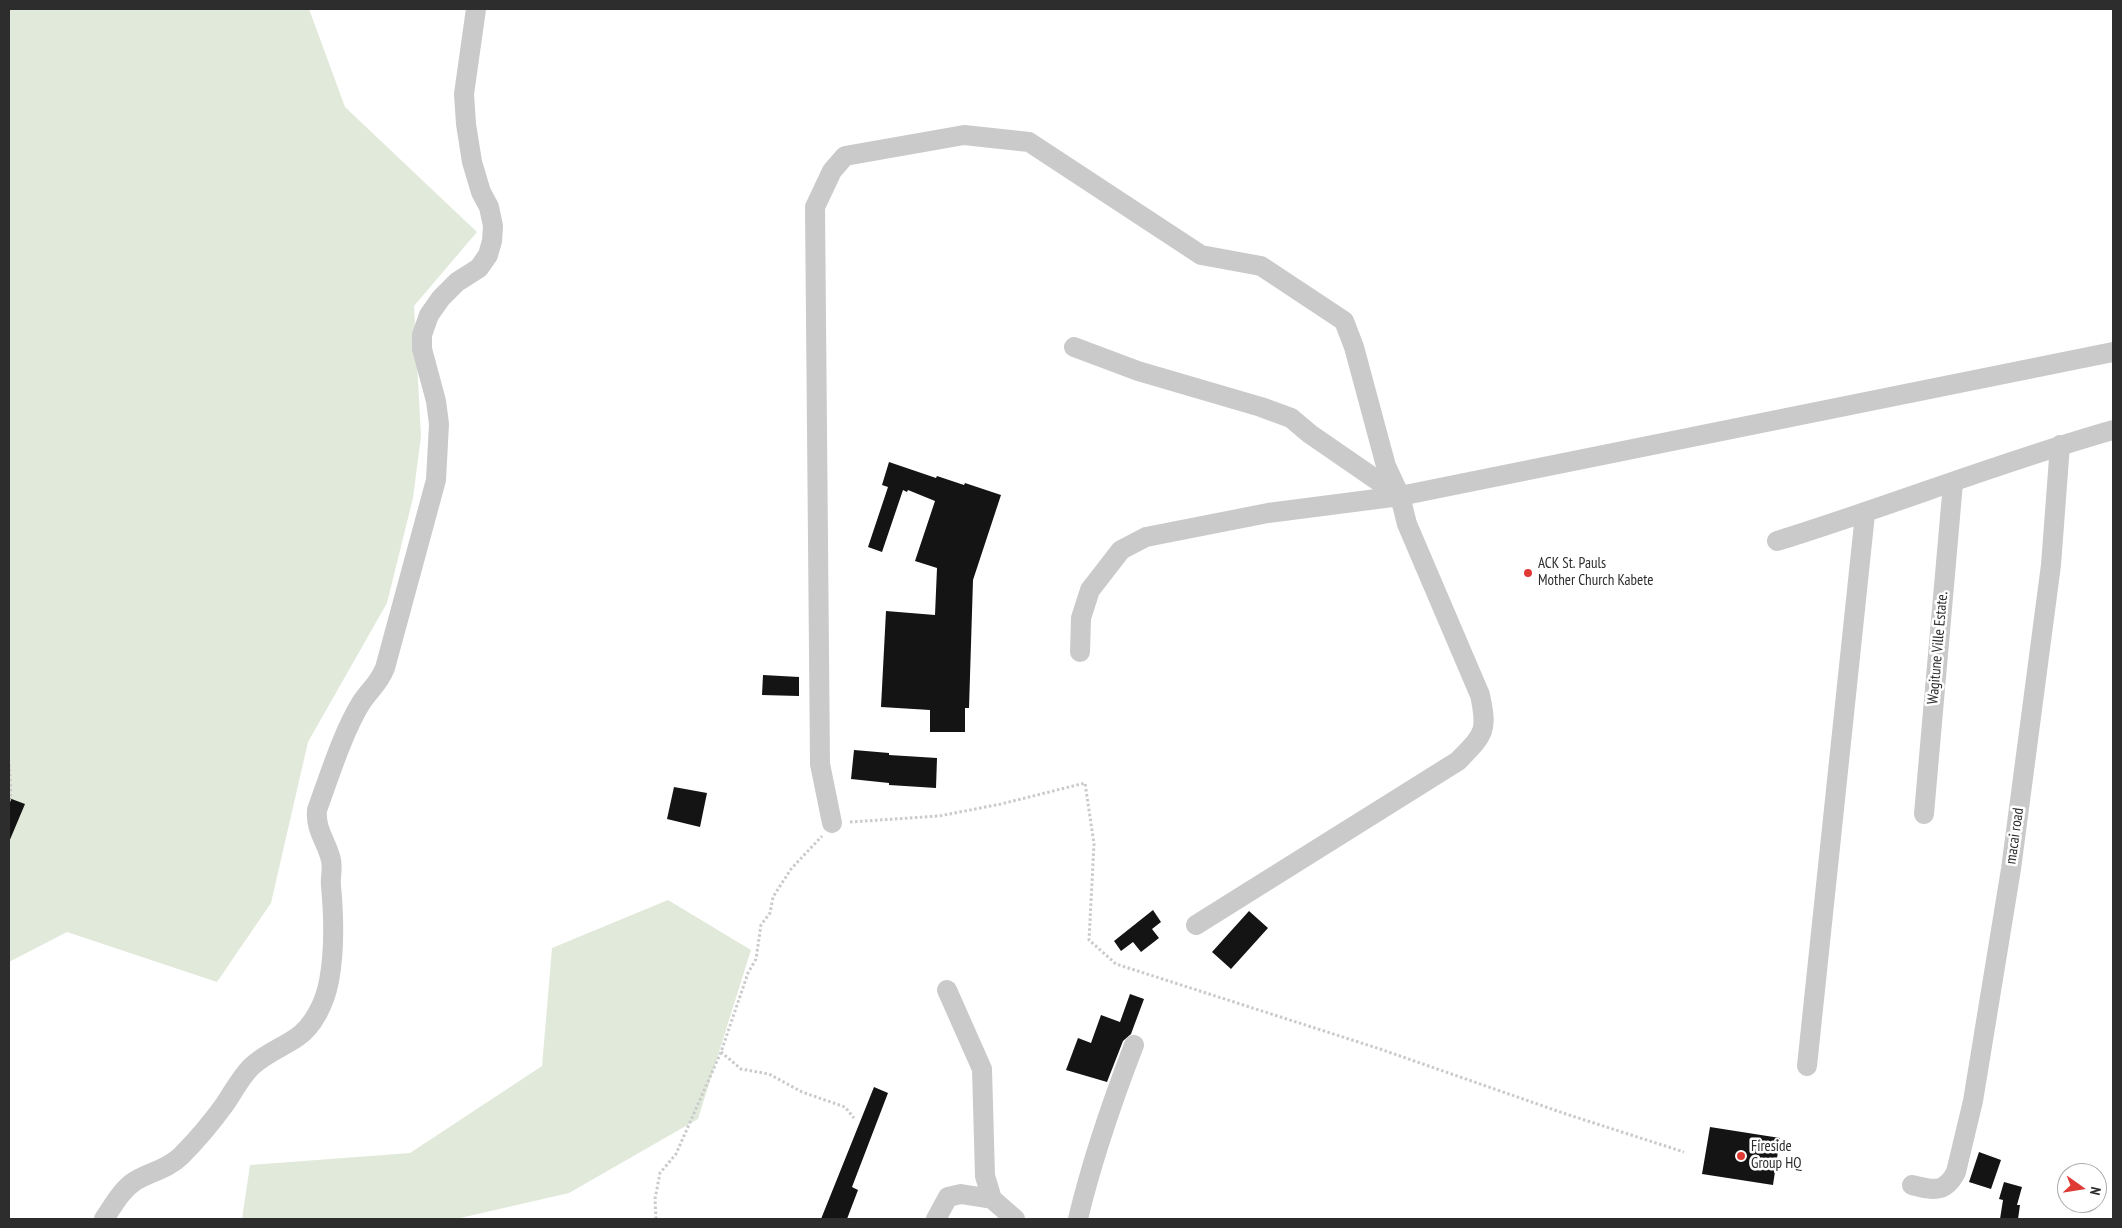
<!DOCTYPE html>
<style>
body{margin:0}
#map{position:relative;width:2122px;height:1228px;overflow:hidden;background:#fff;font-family:"PT Sans Narrow",sans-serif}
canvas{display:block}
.frame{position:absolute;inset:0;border:10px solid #2d2d2d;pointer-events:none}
.north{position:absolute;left:2057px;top:1163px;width:50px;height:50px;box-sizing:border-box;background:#fff;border:1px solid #ababab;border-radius:50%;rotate:103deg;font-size:14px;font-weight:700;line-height:20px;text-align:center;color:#2d2d2d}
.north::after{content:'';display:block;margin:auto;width:18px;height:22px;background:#df3a33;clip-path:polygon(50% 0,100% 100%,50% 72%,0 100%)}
</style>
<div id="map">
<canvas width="2122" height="1228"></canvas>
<div class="frame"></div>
<div class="north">N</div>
</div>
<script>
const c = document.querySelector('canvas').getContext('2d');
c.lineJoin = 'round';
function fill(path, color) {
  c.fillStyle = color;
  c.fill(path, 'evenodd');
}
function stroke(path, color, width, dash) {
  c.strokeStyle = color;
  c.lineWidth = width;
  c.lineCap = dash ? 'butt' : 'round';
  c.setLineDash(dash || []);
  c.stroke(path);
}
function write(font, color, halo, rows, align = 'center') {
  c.font = font + ' "PT Sans Narrow",sans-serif';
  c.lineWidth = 5;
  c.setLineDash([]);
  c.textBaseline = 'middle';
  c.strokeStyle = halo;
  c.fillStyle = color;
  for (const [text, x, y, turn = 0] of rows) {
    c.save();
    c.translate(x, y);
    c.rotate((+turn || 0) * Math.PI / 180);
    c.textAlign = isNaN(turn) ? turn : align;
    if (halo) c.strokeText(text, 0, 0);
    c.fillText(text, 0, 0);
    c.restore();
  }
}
fill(new Path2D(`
 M 9,9 L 309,9 L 345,107 L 477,232 L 414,306 L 421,436 L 413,498 L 387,603 L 308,742 L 271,903 L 217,982 L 67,932 L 9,962 Z
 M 668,900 L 751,950 L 698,1119 L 569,1193 L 456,1219 L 242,1219 L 250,1165 L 410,1153 L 542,1066 L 552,948 Z`), '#e1eada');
fill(new Path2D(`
 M 889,462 L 936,478 L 937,476 L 964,485 L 965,483 L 1001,495 L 973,580 L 969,708 L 965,708 L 965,732 L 930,732 L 930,710 L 881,707 L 886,611 L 935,615 L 937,568 L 915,561 L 935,501 L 908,490 L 907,492 L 903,490 L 882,552 L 868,547 L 888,487 L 882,485 Z
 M 763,675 L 799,677 L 799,696 L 762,695 Z
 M 854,750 L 889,753 L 889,755 L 937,758 L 936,788 L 889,785 L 889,783 L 851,779 Z
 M 674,787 L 707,793 L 700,827 L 667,819 Z
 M 9,798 L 25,804 L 9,842 Z
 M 1153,910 L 1161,922 L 1152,929 L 1159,938 L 1141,952 L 1133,942 L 1121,951 L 1114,941 Z
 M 1249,911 L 1268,928 L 1231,969 L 1212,952 Z
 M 1130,994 L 1144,999 L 1131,1034 L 1123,1041 L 1107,1082 L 1066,1070 L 1078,1038 L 1091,1043 L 1101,1015 L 1120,1022 Z
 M 874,1087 L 888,1093 L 852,1187 L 858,1190 L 847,1219 L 821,1219 Z
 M 1710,1127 L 1780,1138 L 1773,1185 L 1702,1174 Z
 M 1979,1152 L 2001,1160 L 1991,1189 L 1969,1182 Z
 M 2004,1182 L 2022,1187 L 2017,1205 L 2020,1205 L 2018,1219 L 2000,1219 L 2003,1200 L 1999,1199 Z`), '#141414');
stroke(new Path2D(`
 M 9,764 L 11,793 L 9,802
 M 850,822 L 939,816 L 1001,804 L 1085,783 L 1094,844 L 1089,940 L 1116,964 L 1380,1049 L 1566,1114 L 1684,1152
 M 721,1052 L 741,1069 L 769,1074 L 802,1092 L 845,1107 L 854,1118
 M 656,1219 L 655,1199 L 660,1173 L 676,1154 L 721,1052 L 748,973 L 756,959 L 761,925 L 770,913 L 773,897 L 791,869 L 822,836`), '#cacaca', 3, [2.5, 2.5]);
stroke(new Path2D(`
 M 1074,347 L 1138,371 L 1261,407 L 1291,418 L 1310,434 L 1400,496 L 1407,524 L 1480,695 C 1488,732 1484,734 1458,761 L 1196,925
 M 1777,541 C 1890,506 2000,462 2113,430
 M 1080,652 L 1081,618 L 1090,590 L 1121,550 L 1146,537 L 1268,513 L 1400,496 L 2113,352
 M 1924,814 L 1953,483
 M 832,823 L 820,764 L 815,207 L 832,171 L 845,156 L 964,135 L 1029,142 L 1201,255 L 1261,266 L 1344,321 L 1354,347 L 1386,466 L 1400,496
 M 947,990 L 982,1069 L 985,1176 L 992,1199 L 1015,1219
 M 1807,1066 L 1865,514
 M 1912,1185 C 1932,1190 1945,1194 1956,1172 L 1973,1101 L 2011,869 L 2051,565 L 2060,445
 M 104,1219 C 113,1206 121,1190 135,1181 C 150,1172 168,1169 181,1156 C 197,1140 212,1122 225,1104 C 233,1092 241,1077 251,1067 C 264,1054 281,1048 296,1038 C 314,1026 325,1002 329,981 C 335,949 334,918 331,886 C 330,878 333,869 331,860 C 327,842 315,830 317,810 C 329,777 343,732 361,703 C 370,689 378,685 385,668 L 436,480 L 439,424 L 436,401 L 422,349 L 422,335 L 429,315 L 441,298 L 457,282 L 479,268 L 488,255 L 492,241 L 493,226 L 489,207 L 481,192 L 472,162 L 466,124 L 464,94 L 476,9
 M 936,1219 L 948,1197 L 961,1194 L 992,1199
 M 1078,1219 C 1092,1160 1112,1102 1134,1045`), '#cacaca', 20);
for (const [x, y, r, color] of [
 [1528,573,5,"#df3a33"],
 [1741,1156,5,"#df3a33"]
]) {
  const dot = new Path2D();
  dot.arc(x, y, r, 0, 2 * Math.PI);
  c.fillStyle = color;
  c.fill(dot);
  stroke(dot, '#fff', 2);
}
write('15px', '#2d2d2d', '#fff', [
 ["ACK St. Pauls",1538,564],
 ["Mother Church Kabete",1538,581],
 ["Fireside",1751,1147],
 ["Group HQ",1751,1164]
], 'left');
write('15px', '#2d2d2d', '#fff', [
 ["Wagitune Ville Estate.",1938,648,-85],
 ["macai road",2015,836,-82]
]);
</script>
